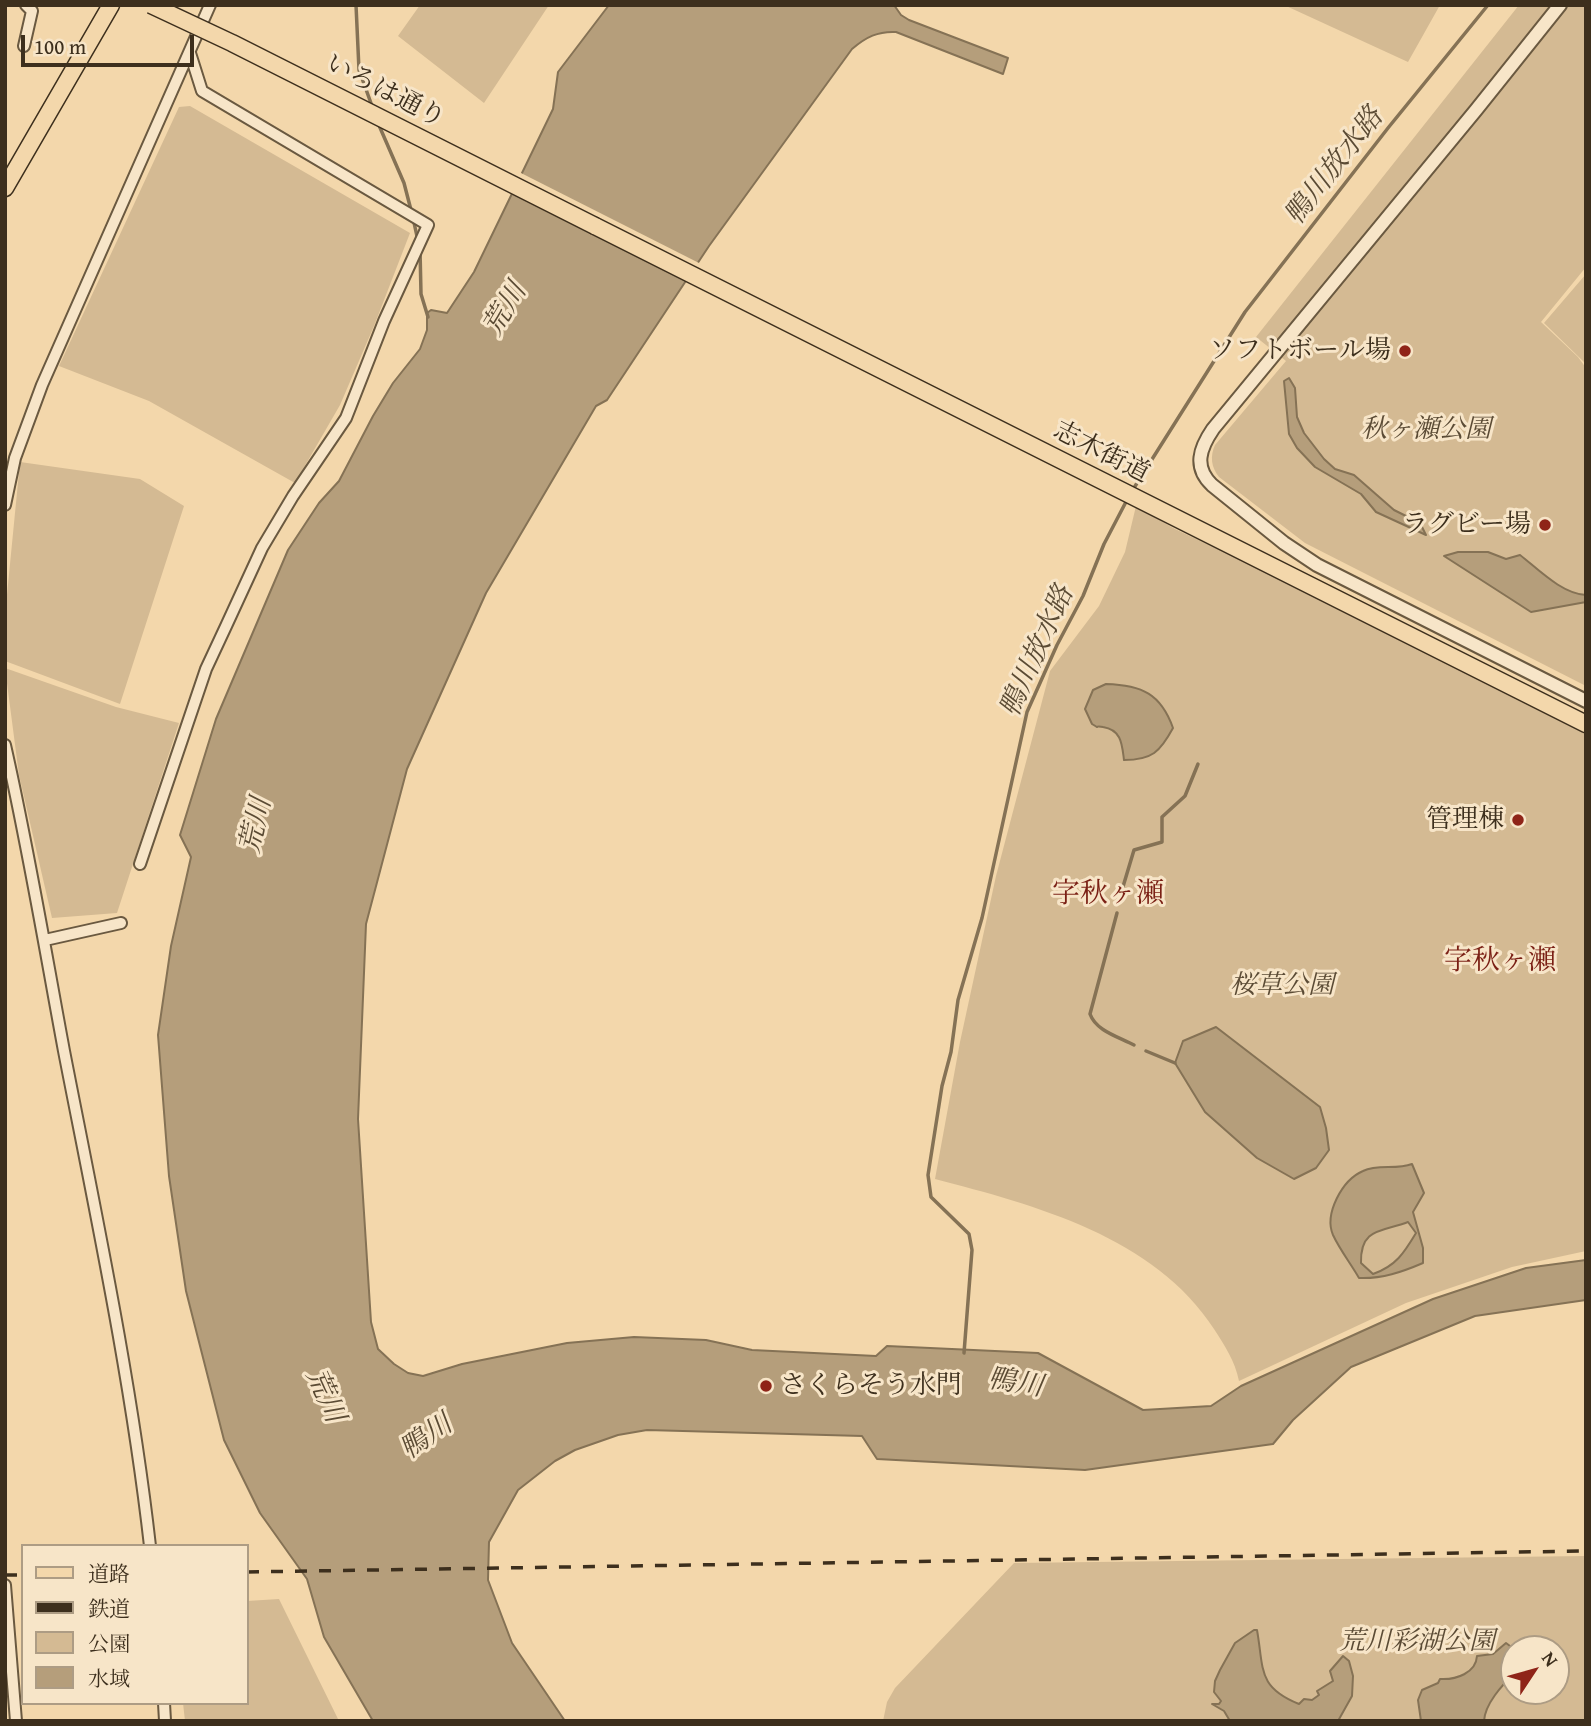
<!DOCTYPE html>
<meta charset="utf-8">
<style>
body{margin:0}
#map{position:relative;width:1591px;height:1726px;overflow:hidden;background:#f3d7ab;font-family:"Gentium Book Plus","Noto Serif JP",serif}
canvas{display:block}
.frame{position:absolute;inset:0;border:7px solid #3d2f1d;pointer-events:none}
.legend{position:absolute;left:21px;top:1544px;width:228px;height:161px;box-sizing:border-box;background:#f7e5c8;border:2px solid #ad9c84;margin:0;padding:9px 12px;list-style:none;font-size:21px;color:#3d2f1d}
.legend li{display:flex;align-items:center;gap:14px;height:35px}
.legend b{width:35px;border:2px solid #ad9c84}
.north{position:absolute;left:1500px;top:1635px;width:70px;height:70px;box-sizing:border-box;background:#f7e5c8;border:2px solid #ad9c84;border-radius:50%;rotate:54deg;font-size:19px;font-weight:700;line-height:28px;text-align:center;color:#3d2f1d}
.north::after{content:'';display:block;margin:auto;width:24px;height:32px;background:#8f2418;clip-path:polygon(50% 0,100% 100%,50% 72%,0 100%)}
.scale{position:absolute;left:21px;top:35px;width:173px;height:32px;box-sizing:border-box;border:4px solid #3d2f1d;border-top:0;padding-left:9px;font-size:21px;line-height:24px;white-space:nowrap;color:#3d2f1d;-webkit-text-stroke:5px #f7e5c8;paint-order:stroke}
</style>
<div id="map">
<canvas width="1591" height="1726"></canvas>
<div class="frame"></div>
<ul class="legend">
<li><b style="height:9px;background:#f3d7ab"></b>道路</li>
<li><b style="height:9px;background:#3d2f1d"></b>鉄道</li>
<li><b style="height:19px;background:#d4ba93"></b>公園</li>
<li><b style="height:19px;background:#b59e7b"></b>水域</li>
</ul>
<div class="north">N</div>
<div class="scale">100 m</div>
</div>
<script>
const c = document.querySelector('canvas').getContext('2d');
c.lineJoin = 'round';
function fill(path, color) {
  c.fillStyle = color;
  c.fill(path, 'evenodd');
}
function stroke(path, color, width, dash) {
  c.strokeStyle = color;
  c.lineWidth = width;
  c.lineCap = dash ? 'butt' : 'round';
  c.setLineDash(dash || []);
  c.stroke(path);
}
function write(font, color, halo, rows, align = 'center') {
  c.font = font + ' "Gentium Book Plus","Noto Serif JP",serif';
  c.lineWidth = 6;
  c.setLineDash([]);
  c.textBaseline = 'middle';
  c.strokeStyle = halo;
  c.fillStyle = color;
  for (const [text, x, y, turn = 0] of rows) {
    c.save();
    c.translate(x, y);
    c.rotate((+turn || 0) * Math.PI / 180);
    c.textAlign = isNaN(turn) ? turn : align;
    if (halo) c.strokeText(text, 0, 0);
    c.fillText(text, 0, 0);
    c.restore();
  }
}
fill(new Path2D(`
 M 420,5 L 549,5 L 484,103 L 398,36 Z
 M 1284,5 L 1440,5 L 1408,62 Z
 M 1519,5 L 1586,5 L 1586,267 L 1541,322 L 1578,357 L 1586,368 L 1586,686 L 1305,543 L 1219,477 C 1211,467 1210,456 1215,445 L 1286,361 L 1256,337 Z
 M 190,106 L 410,233 L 374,326 L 340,405 L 295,483 L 149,401 L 59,366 L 179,107 Z
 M 1586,274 L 1586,364 L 1544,323 Z
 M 20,462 L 140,479 L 184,506 L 120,704 L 5,661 L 5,615 Z
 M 1136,506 L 1175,529 L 1311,593 L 1586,733 L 1586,1251 L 1512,1267 L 1406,1303 L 1239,1381 C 1235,1361 1225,1346 1214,1329 C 1155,1237 1035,1205 935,1179 L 960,1042 L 996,876 L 1050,671 L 1099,606 L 1125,552 Z
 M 5,668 L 116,707 L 179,723 L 117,913 L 52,918 L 19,775 Z
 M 1586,1556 L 1586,1721 L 883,1721 L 887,1702 L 895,1688 L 1014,1563 ZM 1514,1649 L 1556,1649 L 1556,1691 L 1514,1691 Z
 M 279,1599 L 339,1721 L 185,1721 L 183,1703 L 247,1703 L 247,1601 Z`), '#d4ba93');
const water = new Path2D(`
 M 609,5 L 894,5 L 901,15 L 909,20 L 1008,58 L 1003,74 L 896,32 C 878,31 866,37 852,49 L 709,246 L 607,400 L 596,406 L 486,593 L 407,769 L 366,924 L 358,1119 L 371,1322 L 378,1349 L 394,1364 L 408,1373 L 423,1376 L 462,1364 L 567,1343 L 634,1337 L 706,1340 L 752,1350 L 876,1356 L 887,1346 L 1038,1353 L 1143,1410 L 1211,1406 L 1241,1386 L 1433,1299 L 1526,1268 L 1586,1260 L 1586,1300 L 1475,1316 L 1351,1367 L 1293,1420 L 1273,1444 L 1085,1470 L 877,1459 L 862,1436 L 647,1430 L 618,1435 L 575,1450 L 555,1461 L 518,1490 L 489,1542 L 488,1580 L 512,1643 L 565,1721 L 373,1721 L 324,1637 L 307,1579 L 260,1513 L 224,1440 L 186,1291 L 169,1176 L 158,1035 L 171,946 L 191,857 L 180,835 L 216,719 L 288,550 L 319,503 L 339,481 L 373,416 L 393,383 L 420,349 L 427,330 L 427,313 L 431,310 L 447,313 L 474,272 L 553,109 L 558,72 Z
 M 1289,378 L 1295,388 L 1297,417 L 1304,433 L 1324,459 L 1335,469 L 1354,475 L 1394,510 L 1420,523 L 1426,535 L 1376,512 L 1361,494 L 1315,467 L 1297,448 L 1289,434 L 1284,381 Z
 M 1458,552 L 1488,552 L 1506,559 L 1520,555 C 1538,569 1562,594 1586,595 L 1586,602 L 1531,612 L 1444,556 Z
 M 1106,684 C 1142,685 1161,694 1173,728 C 1160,752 1152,760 1124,760 C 1122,745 1122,730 1103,727 C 1092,725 1102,730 1092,724 L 1085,709 L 1093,690 Z
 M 1216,1027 L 1320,1107 L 1326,1128 L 1329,1150 L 1316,1168 L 1294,1179 L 1257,1158 L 1205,1112 L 1175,1063 L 1183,1041 Z
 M 1412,1164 L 1424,1193 L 1413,1212 L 1423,1248 L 1423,1263 C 1402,1272 1382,1279 1359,1278 C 1351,1264 1340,1250 1333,1235 C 1324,1214 1342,1180 1363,1171 C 1378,1164 1396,1170 1412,1164 ZM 1408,1222 L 1416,1233 C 1404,1253 1396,1266 1373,1274 L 1361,1263 C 1360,1227 1383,1232 1408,1222 Z
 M 1254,1630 L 1257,1630 C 1264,1669 1257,1687 1299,1704 L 1304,1699 L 1312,1700 L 1319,1695 L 1317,1691 L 1333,1681 L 1330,1671 L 1343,1656 L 1349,1661 L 1353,1676 L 1352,1696 L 1338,1721 L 1230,1721 L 1224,1711 L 1212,1704 L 1219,1704 L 1221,1701 L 1214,1692 L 1215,1681 L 1220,1670 L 1235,1643 Z
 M 1506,1643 L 1514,1649 L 1514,1674 C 1502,1685 1485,1704 1484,1721 L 1421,1721 L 1418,1700 L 1422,1690 L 1438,1683 L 1440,1679 C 1456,1680 1476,1673 1477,1656 L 1493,1654 Z`);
fill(water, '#b59e7b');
stroke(water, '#857255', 2);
fill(new Path2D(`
 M 519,172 L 701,264 L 690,282 L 509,191 Z`), '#f3d7ab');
stroke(new Path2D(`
 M 356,5 L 359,70 L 372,106
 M 378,123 L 404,183 L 411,210
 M 413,218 L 418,241
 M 420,249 L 421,294 L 428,317
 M 1132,491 L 1245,312 L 1388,128 L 1488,5
 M 1122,890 L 1134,850 L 1162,842 L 1162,817 L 1185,796 L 1198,764
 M 1117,913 L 1090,1014 C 1096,1031 1119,1037 1134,1045
 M 1146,1051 L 1175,1063
 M 964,1353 L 972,1250 L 969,1234 L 931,1197 L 928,1175 L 942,1086 L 951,1052 L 958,1000 L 982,918 L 1027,712 L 1057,645 L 1083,596 L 1104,544 L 1128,498`), '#857255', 3.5);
const minor = new Path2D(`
 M 24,46 L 32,11 L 26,5
 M 5,505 L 15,458 L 42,385 L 210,5
 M 5,745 C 28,846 45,949 64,1051 C 96,1215 131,1379 150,1546
 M 140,864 L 206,669 L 227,624 L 262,548 L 293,496 L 346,418 L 384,321 L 428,225 L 202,91 L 190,53
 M 45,940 L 121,923
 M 5,1585 L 16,1721
 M 164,1703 L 165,1721`);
const tertiary = new Path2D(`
 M 1560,5 L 1476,110 L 1213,429 C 1200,448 1193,467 1212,485 L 1284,543 L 1317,565 L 1586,701`);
const primary = new Path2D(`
 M 5,188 L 111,5
 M 595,226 L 1586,724`);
stroke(minor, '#6a5940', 14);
stroke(tertiary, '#6a5940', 16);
stroke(primary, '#3d2f1d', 19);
stroke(minor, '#f7e5c8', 10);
stroke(tertiary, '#f7e5c8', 12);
stroke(primary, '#f3d7ab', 16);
stroke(new Path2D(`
 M 247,1572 L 1586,1551
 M 5,1575 L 23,1575`), '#3d2f1d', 3.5, [12, 12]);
const primaryBridge = new Path2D(`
 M 151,5 L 232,43 L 595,226`);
stroke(primaryBridge, '#3d2f1d', 19, []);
stroke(primaryBridge, '#f3d7ab', 16);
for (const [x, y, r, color] of [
 [1405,351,7,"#8f2418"],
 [1545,525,7,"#8f2418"],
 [1518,820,7,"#8f2418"],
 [766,1386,7,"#8f2418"]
]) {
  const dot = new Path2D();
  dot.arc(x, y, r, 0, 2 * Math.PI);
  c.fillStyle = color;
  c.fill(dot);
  stroke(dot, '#f7e5c8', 2.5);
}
write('26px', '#3d2f1d', '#f7e5c8', [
 ["いろは通り",385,92,27],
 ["志木街道",1101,453,27]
]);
write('26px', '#3d2f1d', '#f7e5c8', [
 ["ソフトボール場",1391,351],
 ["ラグビー場",1531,525],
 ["管理棟",1504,820],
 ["さくらそう水門",780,1386,"left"]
], 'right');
write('italic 26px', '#5b4b35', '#f7e5c8', [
 ["秋ヶ瀬公園",1426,430],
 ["桜草公園",1282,986],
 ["荒川彩湖公園",1417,1642]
]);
write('italic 28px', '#5b4b34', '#f7e5c8', [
 ["鴨川放水路",1335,167,-52],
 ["荒川",506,310,-59],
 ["鴨川放水路",1038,652,-66],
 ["荒川",257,826,-77],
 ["鴨川",1015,1384,9],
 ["荒川",324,1396,66],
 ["鴨川",427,1438,-35]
]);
write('28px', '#7a1f14', '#f7e5c8', [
 ["字秋ヶ瀬",1108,895],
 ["字秋ヶ瀬",1500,962]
]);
</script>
